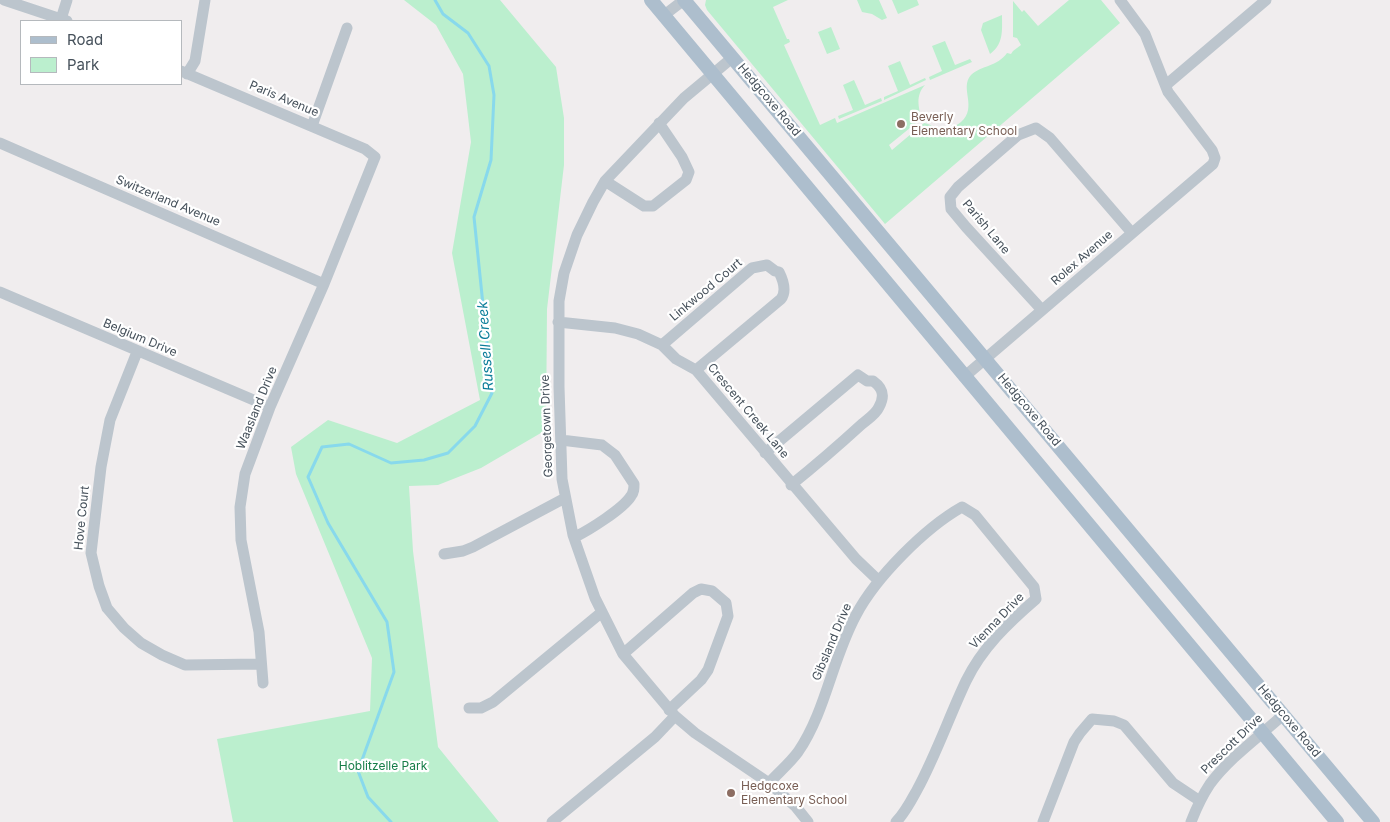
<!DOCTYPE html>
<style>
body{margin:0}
#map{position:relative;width:1390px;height:822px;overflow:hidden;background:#f0edee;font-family:Inter,sans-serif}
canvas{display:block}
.legend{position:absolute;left:20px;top:20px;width:162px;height:65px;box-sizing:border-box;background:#fff;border:1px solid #b5b9bd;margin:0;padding:6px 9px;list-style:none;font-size:15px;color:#46515b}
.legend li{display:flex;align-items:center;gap:10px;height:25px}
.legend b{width:25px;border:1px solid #b5b9bd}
</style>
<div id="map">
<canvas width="1390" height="822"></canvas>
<ul class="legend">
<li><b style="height:6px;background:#adbecd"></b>Road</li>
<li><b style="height:14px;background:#bbefce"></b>Park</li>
</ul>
</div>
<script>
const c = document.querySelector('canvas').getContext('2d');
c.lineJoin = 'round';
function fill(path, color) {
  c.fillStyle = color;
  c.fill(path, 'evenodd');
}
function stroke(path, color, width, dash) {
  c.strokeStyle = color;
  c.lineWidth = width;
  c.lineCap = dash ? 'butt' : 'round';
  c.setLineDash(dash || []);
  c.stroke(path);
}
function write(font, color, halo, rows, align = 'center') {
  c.font = font + ' Inter,sans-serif';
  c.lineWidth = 4.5;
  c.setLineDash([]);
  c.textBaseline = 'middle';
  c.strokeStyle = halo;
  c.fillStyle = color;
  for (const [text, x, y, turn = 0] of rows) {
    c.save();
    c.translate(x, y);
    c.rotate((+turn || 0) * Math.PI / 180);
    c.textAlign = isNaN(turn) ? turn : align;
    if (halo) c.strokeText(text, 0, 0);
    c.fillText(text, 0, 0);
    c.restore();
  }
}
fill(new Path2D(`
 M 404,0 L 500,0 L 556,67 L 564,118 L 564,165 L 547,309 L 546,430 L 481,468 L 438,485 L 409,486 L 413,551 L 438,747 L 499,822 L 233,822 L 217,739 L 370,711 L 372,658 L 296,474 L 291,447 L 328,420 L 397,443 L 480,400 L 452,253 L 471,142 L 463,74 L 436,25 Z
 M 706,0 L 788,0 L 773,7 L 787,39 L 789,39 L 790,42 L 784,45 L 820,125 L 835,118 L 837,123 L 925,85 C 915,96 919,106 921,119 L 889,145 L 892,150 L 924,123 C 930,124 936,129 943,129 C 949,129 956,126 961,122 C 978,107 959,88 971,75 C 982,65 997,67 1007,53 L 1011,54 L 1013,51 L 1021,45 L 1017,38 L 1013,37 L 1013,1 L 1022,12 L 1024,10 L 1038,26 L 1069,0 L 1101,0 L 1120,23 L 885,224 L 707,10 L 705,5 Z
 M 857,0 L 879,0 L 887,18 L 882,20 L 872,14 L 862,12 Z
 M 892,0 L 917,0 L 919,5 L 898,14 Z
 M 1002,15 C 1002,30 1004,44 990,54 L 981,30 L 983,23 Z
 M 831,27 L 840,49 L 827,54 L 818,32 Z
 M 945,41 L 955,65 L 970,59 L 972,62 L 930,80 L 929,77 L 942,71 L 932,46 Z
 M 900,61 L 910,85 L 925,78 L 926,80 L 884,100 L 884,97 L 898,91 L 888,66 Z
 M 854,80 L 865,105 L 881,98 L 882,101 L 839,119 L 838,116 L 853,110 L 843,85 Z`), '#bbefce');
stroke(new Path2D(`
 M 391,822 L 368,797 L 358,771 L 394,672 L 387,622 L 328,523 L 308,477 L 322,447 L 349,444 L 391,463 L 424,460 L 448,453 L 475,426 L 492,393 L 474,217 L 491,160 L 494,95 L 489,66 L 468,33 L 443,14 L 435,0`), '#88d9ec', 3);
stroke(new Path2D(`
 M 4,0 L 67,21
 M 663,16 L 684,0
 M 61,19 L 67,0
 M 732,58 L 684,98 L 605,181 L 593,202 L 577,235 L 564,273 L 559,301 L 559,387 L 562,479 L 573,535 L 595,598 L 623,654 L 675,716 L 695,733 L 769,783 L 796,807 L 808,822
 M 181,71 L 365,149 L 375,157 L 324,284 L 270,407 L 245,474 L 240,507 L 241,540 L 259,632 L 263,683
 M 187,74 L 195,61 L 205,0
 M 1166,85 L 1266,0
 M 312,126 L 347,28
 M 0,143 L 324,284
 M 605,181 L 644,206 L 653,206 L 686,180 L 689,172 L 682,157 L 659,123
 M 0,292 L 270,407
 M 1042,310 L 966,227 L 951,209 L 950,197 L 958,187 L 1018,135 L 1036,128 L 1050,138 L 1132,233
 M 558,322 L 615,328 L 638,334 L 662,345 L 676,359 L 696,370 L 856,559 L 879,581
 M 662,345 L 752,268 L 767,265 L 775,271 L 779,272 C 783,280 787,291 781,299 L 696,370
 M 137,352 L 110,420 L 101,467 L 91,553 L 99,586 L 107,608 L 124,628 L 141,643 L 162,655 L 185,665 L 260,664
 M 964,377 L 1213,164 L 1215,158 L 1212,150 L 1168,92 L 1145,34 L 1120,0
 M 561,440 L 602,445 L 615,455 L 634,484 C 634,489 634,492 631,496 C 623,509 589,530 575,537
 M 765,453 L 858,375 L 867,381 L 873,381 C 883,388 885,396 879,407 C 876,414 868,419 862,424 C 839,445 816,465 791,485
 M 444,554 L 463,551 L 473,547 L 565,498
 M 623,654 L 693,593 L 701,589 L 712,591 L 726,603 L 728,616 L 708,670 L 701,680 L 669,710
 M 469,708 L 481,708 L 493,702 L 602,612
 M 769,783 C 778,773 790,763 798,752 C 826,711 832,659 856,615 C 876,577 925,528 962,507 L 975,515 L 1034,587 L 1036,599 C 1008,623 982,648 966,681 C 949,717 936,755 917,790 C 911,801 905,813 896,822
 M 552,822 L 655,737 L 675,716
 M 1043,822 L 1074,742 L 1080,733 L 1092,719 L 1114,721 L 1124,725 L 1173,783 L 1200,801
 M 1191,822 C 1196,809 1202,796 1210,784 C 1230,757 1259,737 1283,715`), '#bcc5cd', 11);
stroke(new Path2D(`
 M 651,0 L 1337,822
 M 684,0 L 1373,822`), '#adbecd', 14);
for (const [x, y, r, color] of [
 [901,124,5,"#8d6e63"],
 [731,793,5,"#8d6e63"]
]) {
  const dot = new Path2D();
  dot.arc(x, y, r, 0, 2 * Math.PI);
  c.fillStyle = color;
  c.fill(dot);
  stroke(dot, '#fff', 2);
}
write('12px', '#46515b', '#fff', [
 ["Paris Avenue",284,99,23],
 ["Hedgcoxe Road",769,100,50],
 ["Switzerland Avenue",168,201,23],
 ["Parish Lane",986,227,50],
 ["Rolex Avenue",1082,258,-41],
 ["Linkwood Court",706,290,-40],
 ["Belgium Drive",140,338,23],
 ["Waasland Drive",257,408,-68],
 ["Hedgcoxe Road",1029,410,50],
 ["Crescent Creek Lane",748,411,50],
 ["Georgetown Drive",547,426,-92],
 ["Hove Court",82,518,-84],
 ["Vienna Drive",997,621,-46],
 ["Gibsland Drive",832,642,-67],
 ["Hedgcoxe Road",1289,721,50],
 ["Prescott Drive",1232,744,-44]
]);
write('12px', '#785e54', '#fff', [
 ["Beverly",911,117],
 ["Elementary School",911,131],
 ["Hedgcoxe",741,786],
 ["Elementary School",741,800]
], 'left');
write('12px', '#167d48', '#fff', [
 ["Hoblitzelle Park",383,766]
]);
write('italic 14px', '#0c7e9a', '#fff', [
 ["Russell Creek",486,346,-94]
]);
</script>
